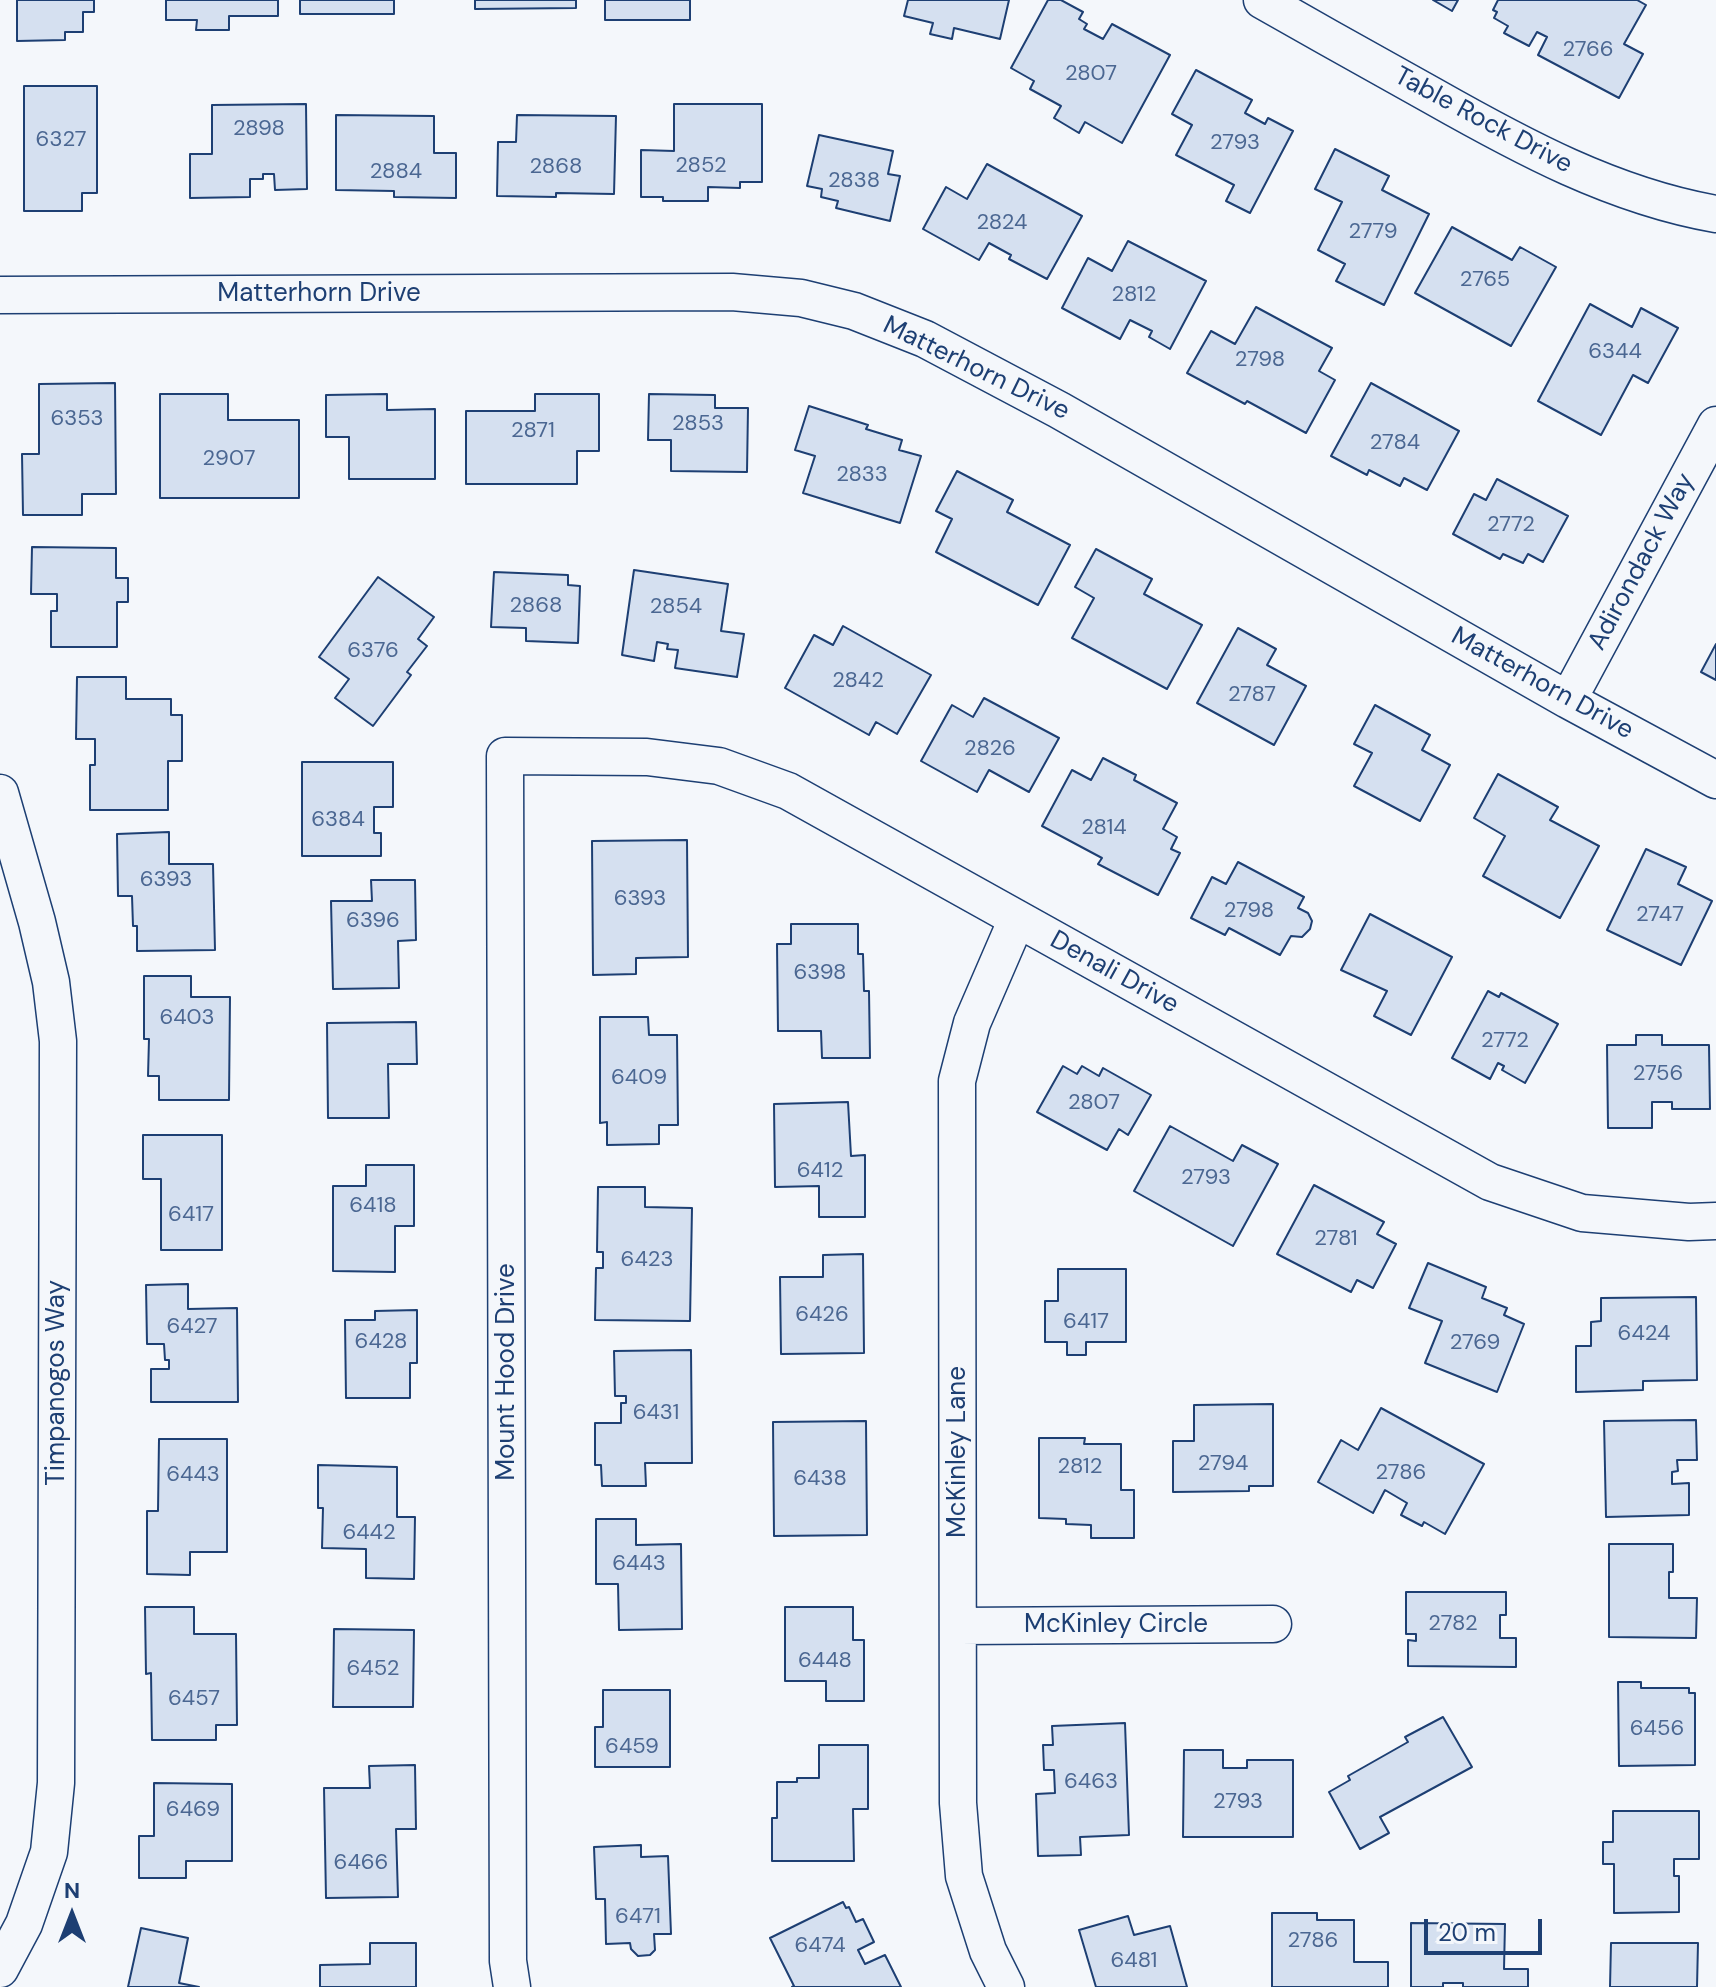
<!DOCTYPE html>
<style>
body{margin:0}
#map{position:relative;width:1716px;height:1987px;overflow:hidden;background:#f4f7fb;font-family:"DM Sans",sans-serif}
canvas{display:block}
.north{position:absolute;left:32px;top:1875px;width:80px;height:80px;-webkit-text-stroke:6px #f4f7fb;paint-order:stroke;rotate:0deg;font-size:22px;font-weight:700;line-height:32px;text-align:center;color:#1d3f73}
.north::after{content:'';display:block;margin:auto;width:28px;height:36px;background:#1d3f73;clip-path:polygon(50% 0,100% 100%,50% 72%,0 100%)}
.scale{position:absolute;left:1424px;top:1919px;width:118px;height:36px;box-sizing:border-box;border:4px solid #1d3f73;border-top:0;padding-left:10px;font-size:24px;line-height:28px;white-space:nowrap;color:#1d3f73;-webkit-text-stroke:6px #f4f7fb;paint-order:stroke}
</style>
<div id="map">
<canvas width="1716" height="1987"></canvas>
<div class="north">N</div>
<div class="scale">20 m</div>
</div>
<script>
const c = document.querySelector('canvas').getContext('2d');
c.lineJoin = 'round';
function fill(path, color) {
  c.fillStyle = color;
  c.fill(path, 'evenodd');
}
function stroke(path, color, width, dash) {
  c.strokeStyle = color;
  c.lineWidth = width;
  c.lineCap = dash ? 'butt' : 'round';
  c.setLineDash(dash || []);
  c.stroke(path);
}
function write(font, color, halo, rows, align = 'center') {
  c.font = font + ' "DM Sans",sans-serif';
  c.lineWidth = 6;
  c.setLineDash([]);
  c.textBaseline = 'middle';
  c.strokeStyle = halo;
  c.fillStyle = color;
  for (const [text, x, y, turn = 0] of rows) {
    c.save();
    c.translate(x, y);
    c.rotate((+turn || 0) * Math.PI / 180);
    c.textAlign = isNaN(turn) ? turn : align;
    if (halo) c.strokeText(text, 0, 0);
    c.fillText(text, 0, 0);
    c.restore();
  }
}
const building = new Path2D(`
 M 17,0 L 94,0 L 94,12 L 83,12 L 83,32 L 65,32 L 65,40 L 17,41 Z
 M 166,0 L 278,0 L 278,16 L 229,16 L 229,30 L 196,30 L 197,20 L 166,20 Z
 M 300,0 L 394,0 L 394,14 L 300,14 Z
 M 475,0 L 576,0 L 576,8 L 475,9 Z
 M 605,0 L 690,0 L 690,20 L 605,20 Z
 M 908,0 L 1009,0 L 1000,39 L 954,28 L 952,39 L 930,34 L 933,23 L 904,16 Z
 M 1048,0 L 1061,0 L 1083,12 L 1079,19 L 1087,24 L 1084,29 L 1103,39 L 1112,24 L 1170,55 L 1122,143 L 1085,122 L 1079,133 L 1054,118 L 1061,106 L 1030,89 L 1034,81 L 1011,68 Z
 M 1433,0 L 1458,0 L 1452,11 Z
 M 1498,0 L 1637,0 L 1646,5 L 1624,44 L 1643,54 L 1619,98 L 1538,55 L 1547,37 L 1537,32 L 1529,46 L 1504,33 L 1508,26 L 1494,18 L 1497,12 L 1493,10 Z
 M 1196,70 L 1252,100 L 1245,113 L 1265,124 L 1268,118 L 1293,131 L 1250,213 L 1226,201 L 1234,185 L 1176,155 L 1192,125 L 1172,114 Z
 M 24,86 L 97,86 L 97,193 L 82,193 L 82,211 L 24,211 Z
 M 306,104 L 307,189 L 275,190 L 274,174 L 263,174 L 263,179 L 250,179 L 250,197 L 190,198 L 190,154 L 212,154 L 212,105 Z
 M 674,104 L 762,104 L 762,182 L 740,182 L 740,188 L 708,187 L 708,201 L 663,201 L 663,197 L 641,197 L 641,150 L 674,151 Z
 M 336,115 L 434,116 L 434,153 L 456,153 L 456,198 L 394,197 L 394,191 L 336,190 Z
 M 517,115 L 616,116 L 614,194 L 556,193 L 556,197 L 497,196 L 498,142 L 516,142 Z
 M 819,135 L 893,151 L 888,174 L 900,176 L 890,221 L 836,208 L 838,201 L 821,197 L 822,189 L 807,186 Z
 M 1335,149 L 1389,176 L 1382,190 L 1429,214 L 1384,305 L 1336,281 L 1345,264 L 1318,250 L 1342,202 L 1315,189 Z
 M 987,164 L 1082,216 L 1047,279 L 1009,259 L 1011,255 L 989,243 L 979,260 L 923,229 L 946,187 L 967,199 Z
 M 1452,227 L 1512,260 L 1520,247 L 1556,267 L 1511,346 L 1415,293 Z
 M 1128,241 L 1206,281 L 1170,349 L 1149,337 L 1152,331 L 1130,320 L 1120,339 L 1062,308 L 1088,258 L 1112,271 Z
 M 1590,304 L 1632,327 L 1641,308 L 1678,328 L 1648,383 L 1633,375 L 1601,435 L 1538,401 Z
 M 1256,307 L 1332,348 L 1319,371 L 1335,380 L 1306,433 L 1247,401 L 1245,404 L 1187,373 L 1211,331 L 1235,344 Z
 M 115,383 L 116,494 L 82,494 L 82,515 L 23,515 L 22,454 L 39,454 L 39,384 Z
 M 1371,383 L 1459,431 L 1427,490 L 1404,478 L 1400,486 L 1369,470 L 1367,475 L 1331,456 Z
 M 160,394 L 228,394 L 228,420 L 299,420 L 299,498 L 160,498 Z
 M 387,394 L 387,410 L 435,409 L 435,479 L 349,479 L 349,437 L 326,437 L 326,395 Z
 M 535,394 L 599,394 L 599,451 L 577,451 L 577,484 L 466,484 L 466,411 L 535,411 Z
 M 649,394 L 715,395 L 715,408 L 748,408 L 747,472 L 671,471 L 671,440 L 648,440 Z
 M 809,406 L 868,425 L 866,429 L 902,440 L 899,450 L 921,456 L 900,523 L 803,493 L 815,456 L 795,450 Z
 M 957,471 L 1013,500 L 1007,512 L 1070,545 L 1038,605 L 936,552 L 952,519 L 936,511 Z
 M 1497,479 L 1568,516 L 1543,562 L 1528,554 L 1523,563 L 1503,554 L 1500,559 L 1453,534 L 1474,494 L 1486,500 Z
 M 32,547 L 116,548 L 116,578 L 128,578 L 128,602 L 117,602 L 117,647 L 51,647 L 51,611 L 57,611 L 57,594 L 31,594 Z
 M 1096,549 L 1152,579 L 1144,594 L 1202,625 L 1167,689 L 1072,638 L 1094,598 L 1075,587 Z
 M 634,570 L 728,584 L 721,631 L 744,634 L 737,677 L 675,668 L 678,650 L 667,649 L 668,644 L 657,642 L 654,661 L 622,655 Z
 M 494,572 L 568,575 L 568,585 L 580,586 L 578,643 L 526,641 L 526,628 L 491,627 Z
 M 378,577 L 434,617 L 418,639 L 427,646 L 407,672 L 411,675 L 373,726 L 335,698 L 349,679 L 319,657 Z
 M 843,626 L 931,675 L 897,734 L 876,722 L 869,735 L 785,688 L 814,635 L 833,645 Z
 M 1238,628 L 1276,649 L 1267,665 L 1306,686 L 1274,745 L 1197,703 Z
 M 1716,644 L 1716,680 L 1701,672 Z
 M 77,677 L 126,677 L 126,699 L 171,699 L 171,715 L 182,715 L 182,761 L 168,761 L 168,810 L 90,810 L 90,765 L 95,765 L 95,739 L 76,739 Z
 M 984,698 L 1059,738 L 1029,792 L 989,770 L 977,792 L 921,761 L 952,705 L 973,717 Z
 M 1375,705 L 1430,735 L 1422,750 L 1450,765 L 1420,821 L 1354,786 L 1372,753 L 1354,744 Z
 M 1103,758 L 1136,775 L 1134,780 L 1177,803 L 1163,829 L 1177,837 L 1171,849 L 1180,853 L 1158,895 L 1098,864 L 1102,858 L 1042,826 L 1072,770 L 1091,780 Z
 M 302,762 L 393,762 L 393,807 L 374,807 L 374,833 L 381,833 L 381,856 L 302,856 Z
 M 1498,774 L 1558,807 L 1550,820 L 1599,846 L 1560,918 L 1483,876 L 1505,836 L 1474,818 Z
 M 169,832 L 169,864 L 213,864 L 215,950 L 137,951 L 137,926 L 133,926 L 132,896 L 118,896 L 117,834 Z
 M 687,840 L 688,957 L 636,958 L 636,974 L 593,975 L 592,841 Z
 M 1646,849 L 1686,867 L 1678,884 L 1712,901 L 1681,965 L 1607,930 Z
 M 1238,862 L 1304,897 L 1298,908 L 1308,913 L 1312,921 L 1310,929 L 1302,937 L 1291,936 L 1280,955 L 1229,928 L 1225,935 L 1191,918 L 1212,877 L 1226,884 Z
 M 371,880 L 415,880 L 416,940 L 398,941 L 399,988 L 333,989 L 331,901 L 372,901 Z
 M 1370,914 L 1452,957 L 1411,1035 L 1374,1016 L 1387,991 L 1341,970 Z
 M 791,924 L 858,924 L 858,954 L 863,954 L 864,991 L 869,991 L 870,1058 L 822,1058 L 821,1031 L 778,1031 L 777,944 L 791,944 Z
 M 144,976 L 191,976 L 191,997 L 230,997 L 229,1100 L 159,1100 L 159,1076 L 148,1076 L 149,1039 L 144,1039 Z
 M 1488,991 L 1499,997 L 1501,993 L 1558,1024 L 1525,1083 L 1502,1070 L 1504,1066 L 1498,1063 L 1490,1079 L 1452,1058 Z
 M 600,1017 L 648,1017 L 649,1035 L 677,1035 L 678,1125 L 659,1125 L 659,1144 L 607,1145 L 607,1122 L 600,1123 Z
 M 416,1022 L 417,1064 L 388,1064 L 389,1118 L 328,1118 L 327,1023 Z
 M 1636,1035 L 1662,1035 L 1662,1045 L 1709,1045 L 1710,1109 L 1672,1109 L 1672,1102 L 1652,1102 L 1652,1128 L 1608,1128 L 1607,1045 L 1636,1045 Z
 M 1063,1066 L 1077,1074 L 1082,1066 L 1099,1076 L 1103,1068 L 1151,1095 L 1128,1135 L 1119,1129 L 1107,1150 L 1037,1112 Z
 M 848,1102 L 851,1156 L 865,1155 L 865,1217 L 819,1217 L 819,1186 L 775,1187 L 774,1104 Z
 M 1170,1126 L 1233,1161 L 1242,1145 L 1278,1164 L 1233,1246 L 1134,1191 Z
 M 143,1135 L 222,1135 L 222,1250 L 161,1250 L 161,1179 L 143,1179 Z
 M 366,1165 L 414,1165 L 414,1226 L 395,1226 L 395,1272 L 333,1271 L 333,1186 L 366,1186 Z
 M 1314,1185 L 1384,1222 L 1377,1234 L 1396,1244 L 1373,1288 L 1357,1280 L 1351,1292 L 1277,1254 Z
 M 598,1187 L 645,1187 L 645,1207 L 692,1208 L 690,1321 L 595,1320 L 596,1268 L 603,1268 L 603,1252 L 597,1252 Z
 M 863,1254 L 864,1353 L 781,1354 L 780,1277 L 823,1277 L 823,1255 Z
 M 1428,1263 L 1486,1287 L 1482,1298 L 1507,1308 L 1504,1315 L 1524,1324 L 1497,1392 L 1425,1363 L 1442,1321 L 1409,1308 Z
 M 1058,1269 L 1126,1269 L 1126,1342 L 1086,1342 L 1086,1355 L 1067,1355 L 1067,1342 L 1045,1342 L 1045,1301 L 1058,1301 Z
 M 188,1284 L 188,1309 L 237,1308 L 238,1402 L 151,1402 L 151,1369 L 169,1369 L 169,1360 L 165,1360 L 164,1344 L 147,1344 L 146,1285 Z
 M 1696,1297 L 1697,1380 L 1643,1381 L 1643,1390 L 1576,1392 L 1576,1346 L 1591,1346 L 1591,1322 L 1601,1321 L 1601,1298 Z
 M 417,1310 L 417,1363 L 410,1363 L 410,1398 L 346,1398 L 345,1320 L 375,1320 L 375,1311 Z
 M 691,1350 L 692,1463 L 645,1463 L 646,1486 L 602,1486 L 601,1465 L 595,1465 L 595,1423 L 621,1423 L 621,1403 L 626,1403 L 626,1396 L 615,1396 L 614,1351 Z
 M 1273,1404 L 1273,1486 L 1249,1486 L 1249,1491 L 1173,1492 L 1173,1441 L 1194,1441 L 1194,1405 Z
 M 1381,1408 L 1484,1464 L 1445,1534 L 1424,1522 L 1422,1526 L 1401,1515 L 1407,1503 L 1385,1490 L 1373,1513 L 1318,1482 L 1341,1440 L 1358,1450 Z
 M 1696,1420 L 1697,1460 L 1677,1460 L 1678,1471 L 1672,1472 L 1672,1484 L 1689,1483 L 1689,1515 L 1606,1517 L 1604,1421 Z
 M 866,1421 L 867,1535 L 774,1536 L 773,1422 Z
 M 1039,1438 L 1085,1438 L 1084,1444 L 1121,1444 L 1121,1490 L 1134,1490 L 1134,1538 L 1091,1538 L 1091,1525 L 1066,1524 L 1066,1519 L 1039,1518 Z
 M 159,1439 L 227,1439 L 227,1552 L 190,1552 L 190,1575 L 147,1574 L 147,1511 L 158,1511 Z
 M 318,1465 L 397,1467 L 397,1517 L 415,1517 L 414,1579 L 366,1578 L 366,1549 L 322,1548 L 323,1508 L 318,1508 Z
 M 596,1519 L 636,1519 L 636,1545 L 681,1544 L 682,1629 L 619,1630 L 618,1584 L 596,1584 Z
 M 1609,1544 L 1673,1544 L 1673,1572 L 1669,1572 L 1669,1598 L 1697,1598 L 1696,1638 L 1609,1637 Z
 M 1406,1592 L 1506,1592 L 1506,1615 L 1500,1615 L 1500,1638 L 1516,1638 L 1516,1667 L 1408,1666 L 1408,1640 L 1416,1641 L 1416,1634 L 1406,1634 Z
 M 145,1607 L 194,1607 L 194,1634 L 236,1634 L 237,1725 L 216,1725 L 216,1740 L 152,1740 L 151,1673 L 146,1674 Z
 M 785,1607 L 853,1607 L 853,1640 L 864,1640 L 864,1701 L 826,1701 L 826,1681 L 785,1681 Z
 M 334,1629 L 414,1630 L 413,1707 L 333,1707 Z
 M 1618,1682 L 1641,1682 L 1641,1688 L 1689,1688 L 1689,1693 L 1695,1693 L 1695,1765 L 1619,1766 Z
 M 603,1690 L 670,1690 L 670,1767 L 595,1767 L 595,1727 L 603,1727 Z
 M 1443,1717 L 1472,1767 L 1380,1817 L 1389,1833 L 1360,1849 L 1329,1792 L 1350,1780 L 1348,1776 L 1408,1742 L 1405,1737 Z
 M 1125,1723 L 1129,1835 L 1080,1837 L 1081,1855 L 1038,1856 L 1036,1794 L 1055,1793 L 1054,1770 L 1044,1770 L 1043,1745 L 1053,1745 L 1052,1726 Z
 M 819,1745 L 868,1745 L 868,1809 L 853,1809 L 854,1861 L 772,1861 L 772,1818 L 777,1818 L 777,1782 L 797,1782 L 797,1778 L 819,1778 Z
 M 1184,1750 L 1223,1750 L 1223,1768 L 1247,1768 L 1247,1760 L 1293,1760 L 1293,1837 L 1183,1837 Z
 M 415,1765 L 416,1829 L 396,1829 L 398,1897 L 326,1898 L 324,1788 L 370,1788 L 369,1766 Z
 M 154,1783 L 232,1784 L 232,1861 L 186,1861 L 186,1878 L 139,1878 L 139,1836 L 154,1836 Z
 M 1613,1811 L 1699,1811 L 1699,1859 L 1674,1859 L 1674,1876 L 1679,1876 L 1679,1912 L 1614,1913 L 1614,1864 L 1603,1864 L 1603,1842 L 1613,1842 Z
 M 641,1845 L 641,1857 L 668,1856 L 671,1934 L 654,1934 L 655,1950 L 650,1955 L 638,1956 L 631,1949 L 630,1943 L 606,1944 L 605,1899 L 596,1899 L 594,1847 Z
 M 843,1902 L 846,1908 L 849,1907 L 856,1922 L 863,1919 L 874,1942 L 858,1950 L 865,1964 L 885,1955 L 901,1987 L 792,1987 L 794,1986 L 770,1938 Z
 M 1272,1913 L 1317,1913 L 1317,1920 L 1354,1920 L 1354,1962 L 1388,1962 L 1388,1987 L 1272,1987 Z
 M 1128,1916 L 1134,1935 L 1170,1926 L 1187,1987 L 1096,1987 L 1079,1930 Z
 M 1411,1923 L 1505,1924 L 1504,1969 L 1528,1969 L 1528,1987 L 1463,1987 L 1463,1983 L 1443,1983 L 1443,1987 L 1411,1987 Z
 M 141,1928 L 188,1938 L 179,1983 L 199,1987 L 128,1987 Z
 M 370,1943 L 416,1943 L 416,1987 L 320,1987 L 320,1965 L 370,1964 Z
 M 1611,1943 L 1698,1943 L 1697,1987 L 1610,1987 Z`);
fill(building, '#d5e0f0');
stroke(building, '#1d3f73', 2);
const minor = new Path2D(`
 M 1262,0 C 1318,32 1375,64 1431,95 C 1521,146 1613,196 1716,214
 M 0,295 L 732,292 L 801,298 L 854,311 L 925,339 L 1059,410 L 1568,700 L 1716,780
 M 1568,700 L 1716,425
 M 0,793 L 37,922 L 51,982 L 58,1041 L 56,1783 L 49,1852 L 24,1924 L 0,1969
 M 959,1626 L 1273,1624
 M 512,1987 L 508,1961 L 505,756 L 647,757 L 719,766 L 788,791 L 1490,1182 L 1582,1213 L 1689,1222 L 1716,1221
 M 1006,1987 L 988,1951 L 964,1876 L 958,1803 L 957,1081 L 972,1023 L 1017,919`);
stroke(minor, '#1d3f73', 39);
stroke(minor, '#f4f7fb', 36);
write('22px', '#4b6792', null, [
 ["2766",1588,50],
 ["2807",1091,74],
 ["2898",259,129],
 ["6327",61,140],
 ["2793",1235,143],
 ["2852",701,166],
 ["2868",556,167],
 ["2884",396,172],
 ["2838",854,181],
 ["2824",1002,223],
 ["2779",1373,232],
 ["2765",1485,280],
 ["2812",1134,295],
 ["6344",1615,352],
 ["2798",1260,360],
 ["6353",77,419],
 ["2853",698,424],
 ["2871",533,431],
 ["2784",1395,443],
 ["2907",229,459],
 ["2833",862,475],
 ["2772",1511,525],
 ["2868",536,606],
 ["2854",676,607],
 ["6376",373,651],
 ["2842",858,681],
 ["2787",1252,695],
 ["2826",990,749],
 ["6384",338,820],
 ["2814",1104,828],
 ["6393",166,880],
 ["6393",640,899],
 ["2798",1249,911],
 ["2747",1660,915],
 ["6396",373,921],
 ["6398",820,973],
 ["6403",187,1018],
 ["2772",1505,1041],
 ["2756",1658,1074],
 ["6409",639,1078],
 ["2807",1094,1103],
 ["6412",820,1171],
 ["2793",1206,1178],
 ["6418",373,1206],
 ["6417",191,1215],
 ["2781",1336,1239],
 ["6423",647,1260],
 ["6426",822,1315],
 ["6417",1086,1322],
 ["6427",192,1327],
 ["6424",1644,1334],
 ["6428",381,1342],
 ["2769",1475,1343],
 ["6431",656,1413],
 ["2794",1223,1464],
 ["2812",1080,1467],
 ["2786",1401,1473],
 ["6443",193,1475],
 ["6438",820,1479],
 ["6442",369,1533],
 ["6443",639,1564],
 ["2782",1453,1624],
 ["6448",825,1661],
 ["6452",373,1669],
 ["6457",194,1699],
 ["6456",1657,1729],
 ["6459",632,1747],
 ["6463",1091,1782],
 ["2793",1238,1802],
 ["6469",193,1810],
 ["6466",361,1863],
 ["6471",638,1917],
 ["2786",1313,1941],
 ["6474",820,1946],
 ["6481",1134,1961]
]);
write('26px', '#1d3f73', '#f4f7fb', [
 ["Table Rock Drive",1483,121,28],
 ["Matterhorn Drive",319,294],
 ["Matterhorn Drive",976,369,26],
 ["Adirondack Way",1642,562,-62],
 ["Matterhorn Drive",1542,684,29],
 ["Denali Drive",1114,973,29],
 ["Mount Hood Drive",507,1372,-90],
 ["Timpanogos Way",57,1383,-90],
 ["McKinley Lane",958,1452,-90],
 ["McKinley Circle",1116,1625]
]);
</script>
